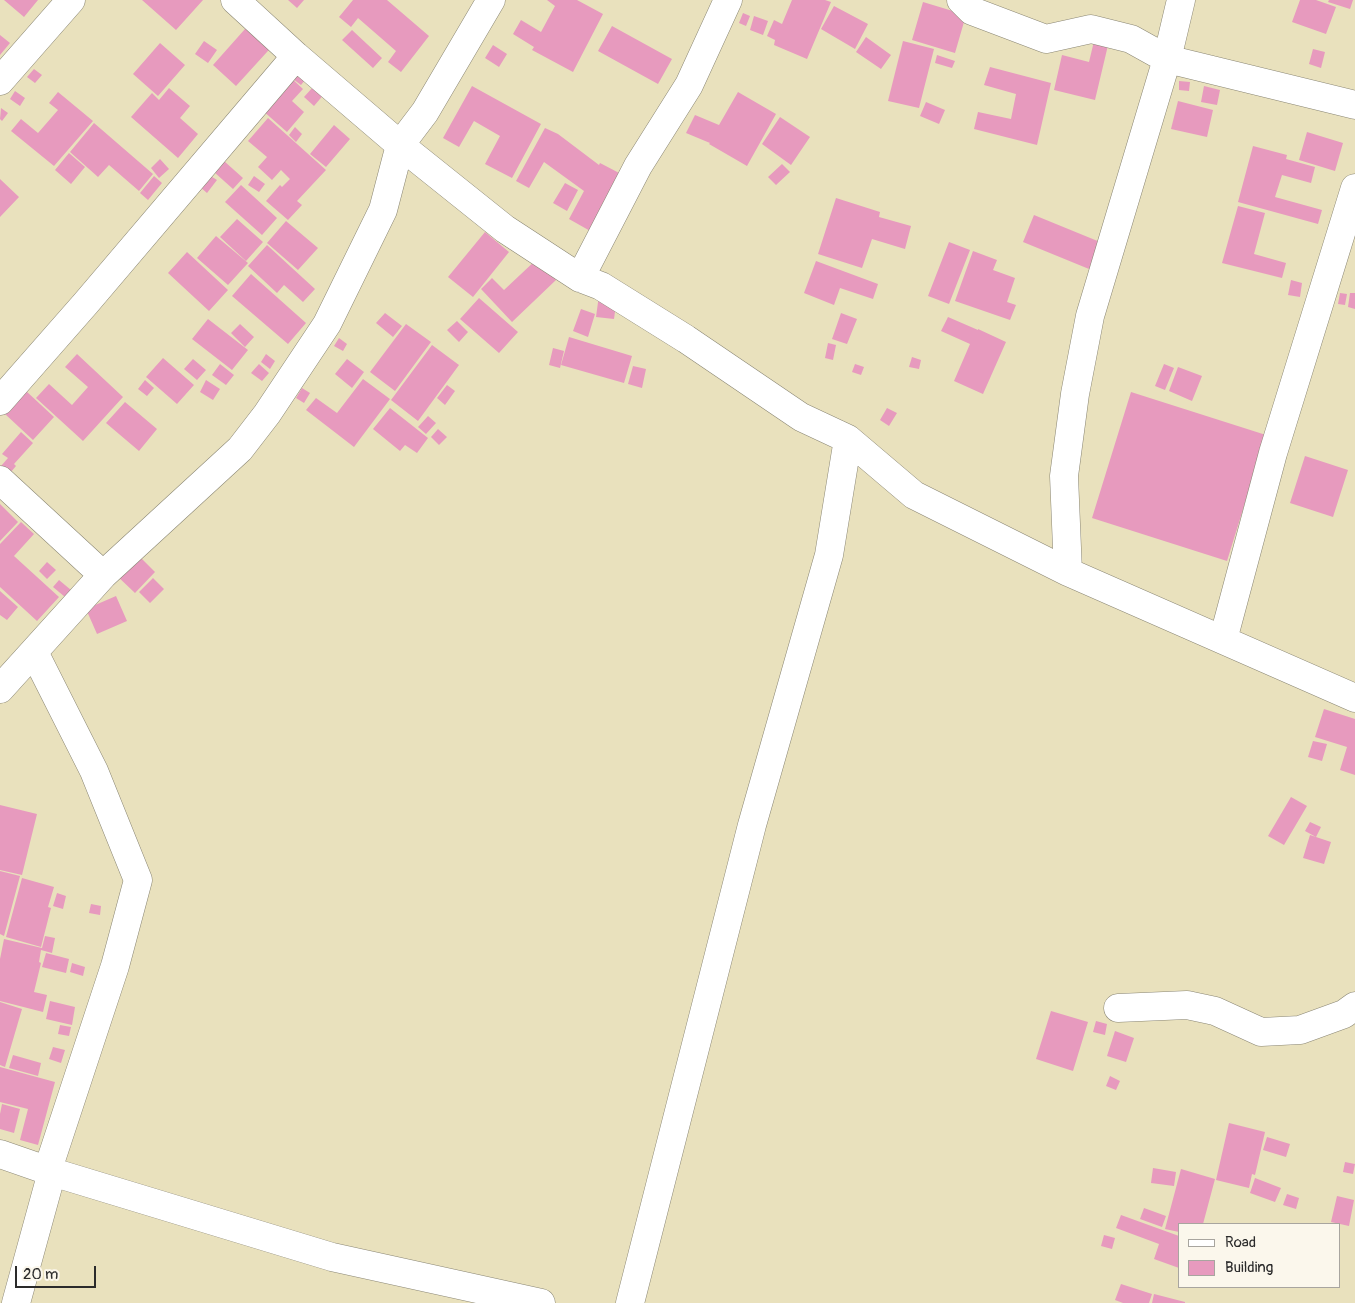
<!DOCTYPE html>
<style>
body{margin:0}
#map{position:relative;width:1355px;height:1303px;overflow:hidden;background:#e9e1bd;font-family:Pangolin,sans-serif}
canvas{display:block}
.legend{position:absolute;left:1178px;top:1223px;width:162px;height:65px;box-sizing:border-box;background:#fbf7ec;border:1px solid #a8a59f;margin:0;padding:6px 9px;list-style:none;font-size:15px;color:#2b2b2b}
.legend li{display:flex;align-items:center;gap:10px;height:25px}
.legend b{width:25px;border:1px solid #a8a59f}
.scale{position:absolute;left:15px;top:1266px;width:81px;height:22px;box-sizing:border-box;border:2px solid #2b2b2b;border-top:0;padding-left:6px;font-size:15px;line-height:18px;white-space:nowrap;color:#2b2b2b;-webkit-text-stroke:4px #fbf7ec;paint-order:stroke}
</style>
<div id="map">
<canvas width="1355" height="1303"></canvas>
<ul class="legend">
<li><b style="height:6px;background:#fff"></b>Road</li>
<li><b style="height:14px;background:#e79abe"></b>Building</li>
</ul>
<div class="scale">20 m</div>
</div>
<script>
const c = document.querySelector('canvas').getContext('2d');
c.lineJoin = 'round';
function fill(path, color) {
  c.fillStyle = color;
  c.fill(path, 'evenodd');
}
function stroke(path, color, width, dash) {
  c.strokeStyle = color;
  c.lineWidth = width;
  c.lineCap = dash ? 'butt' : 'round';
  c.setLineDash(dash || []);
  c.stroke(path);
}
fill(new Path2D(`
 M 4,0 L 38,0 L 24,17 Z
 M 142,0 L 203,0 L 176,30 Z
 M 288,0 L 304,0 L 297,8 Z
 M 353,0 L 387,0 L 429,36 L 401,72 L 388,62 L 396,51 L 358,18 L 351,27 L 339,17 Z
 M 547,0 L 577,0 L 603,14 L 573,72 L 532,50 L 534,47 L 513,34 L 521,20 L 541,32 L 555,6 Z
 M 792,0 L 825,0 L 831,2 L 807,59 L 774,45 L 775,40 L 767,36 L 774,20 L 782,24 Z
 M 1300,0 L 1316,0 L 1336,7 L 1326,34 L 1292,22 Z
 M 1329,0 L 1353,0 L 1350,9 L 1328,2 Z
 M 923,2 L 966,15 L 955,53 L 912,40 Z
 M 834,6 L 868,24 L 855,49 L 821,29 Z
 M 743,13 L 750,16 L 746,26 L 739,23 Z
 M 754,16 L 768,21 L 763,35 L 750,30 Z
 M 253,20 L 277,41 L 236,86 L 213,65 Z
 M 612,26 L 672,59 L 658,84 L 598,51 Z
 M 352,30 L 382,58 L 373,68 L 342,40 Z
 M 0,35 L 10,43 L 0,55 Z
 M 866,37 L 891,55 L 881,69 L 856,52 Z
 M 1095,37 L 1109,41 L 1095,100 L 1054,90 L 1062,55 L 1089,62 Z
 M 204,41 L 217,50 L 208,63 L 195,54 Z
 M 903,41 L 934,49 L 919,108 L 888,101 Z
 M 160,43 L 185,65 L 158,96 L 133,74 Z
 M 493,45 L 507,54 L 499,67 L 485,58 Z
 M 1313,49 L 1325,52 L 1321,68 L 1309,64 Z
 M 937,55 L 955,61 L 952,68 L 935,63 Z
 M 301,62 L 331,86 L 314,106 L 304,97 L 313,87 L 305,80 L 301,85 L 289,76 Z
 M 990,67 L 1051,83 L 1037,145 L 974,129 L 978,112 L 1011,119 L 1016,94 L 984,85 Z
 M 34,69 L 42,75 L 35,83 L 27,77 Z
 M 290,77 L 303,89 L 292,101 L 304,112 L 287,132 L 262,110 Z
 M 1179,81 L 1190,82 L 1189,91 L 1179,90 Z
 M 472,86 L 541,124 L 512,178 L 485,164 L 500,136 L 474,121 L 459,147 L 443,138 Z
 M 1204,86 L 1220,90 L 1217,105 L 1201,102 Z
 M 169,88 L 190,106 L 180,118 L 198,134 L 178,158 L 131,117 L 152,93 L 159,100 Z
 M 15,91 L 25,98 L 20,106 L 10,99 Z
 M 58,92 L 93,121 L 54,166 L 11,131 L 21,119 L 38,133 L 58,110 L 49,103 Z
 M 738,92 L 776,114 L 747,166 L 709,144 L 710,143 L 686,133 L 695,115 L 719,125 Z
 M 1178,101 L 1213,110 L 1207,137 L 1171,129 Z
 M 926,102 L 945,110 L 939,124 L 920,116 Z
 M 1,108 L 8,113 L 2,121 L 0,119 Z
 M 780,117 L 810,137 L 791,165 L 762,144 Z
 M 268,118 L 326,170 L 297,201 L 302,205 L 288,220 L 266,201 L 280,185 L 282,187 L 290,179 L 281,170 L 272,180 L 258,167 L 267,157 L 248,141 Z
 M 94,123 L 153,174 L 139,191 L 109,165 L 98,177 L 70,152 Z
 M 334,125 L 350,139 L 326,167 L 310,154 Z
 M 295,127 L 302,134 L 296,142 L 289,135 Z
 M 545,128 L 558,134 L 599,165 L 600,163 L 623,175 L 592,232 L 569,219 L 584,191 L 544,162 L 529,188 L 516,181 Z
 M 1307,132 L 1343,143 L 1335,171 L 1299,160 Z
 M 1253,146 L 1287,155 L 1286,159 L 1315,167 L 1311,183 L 1282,175 L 1275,197 L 1322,210 L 1318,224 L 1238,202 Z
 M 69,153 L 85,167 L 71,184 L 55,170 Z
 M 160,159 L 169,169 L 159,178 L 151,168 Z
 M 224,161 L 243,178 L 233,189 L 214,172 Z
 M 782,164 L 790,172 L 776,185 L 768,177 Z
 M 209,175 L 217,180 L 207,193 L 200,187 Z
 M 154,176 L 162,183 L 148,200 L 140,193 Z
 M 254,176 L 265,184 L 259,192 L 248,185 Z
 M 0,179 L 19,197 L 0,217 Z
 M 565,183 L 578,190 L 567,211 L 553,203 Z
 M 241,185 L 277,218 L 262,235 L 225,202 Z
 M 836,198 L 880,212 L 879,217 L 911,226 L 905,249 L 872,239 L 862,268 L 818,254 Z
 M 1238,206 L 1265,213 L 1254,254 L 1286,263 L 1282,278 L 1222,263 Z
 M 1034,215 L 1100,242 L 1089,269 L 1023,242 Z
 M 237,219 L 263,242 L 246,261 L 220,237 Z
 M 286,221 L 318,248 L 298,270 L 267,243 Z
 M 485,232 L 509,252 L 473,297 L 448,277 Z
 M 216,236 L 248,263 L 228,285 L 197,258 Z
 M 949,242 L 970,250 L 949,304 L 928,296 Z
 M 267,245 L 315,289 L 303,302 L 284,285 L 277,293 L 248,266 Z
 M 973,251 L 997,260 L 993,270 L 1015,278 L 1007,302 L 1016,305 L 1010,320 L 955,301 Z
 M 187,252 L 228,290 L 209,311 L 168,273 Z
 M 537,259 L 556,280 L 512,322 L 481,289 L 492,278 L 504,290 Z
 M 816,261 L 878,284 L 873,299 L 840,288 L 834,305 L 804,293 Z
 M 251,274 L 306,323 L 288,344 L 232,296 Z
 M 1291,280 L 1302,283 L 1300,297 L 1288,295 Z
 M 1340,293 L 1347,294 L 1345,305 L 1338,304 Z
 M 1350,293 L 1355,293 L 1355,309 L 1348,307 Z
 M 599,295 L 617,297 L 614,319 L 596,317 Z
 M 479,298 L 518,332 L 499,353 L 460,319 Z
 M 581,309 L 595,314 L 588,337 L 573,331 Z
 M 385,313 L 402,326 L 393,337 L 376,323 Z
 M 841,313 L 857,319 L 847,344 L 832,339 Z
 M 948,317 L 978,330 L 978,329 L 1006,342 L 983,394 L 954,381 L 970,344 L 941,331 Z
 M 208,319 L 248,350 L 232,370 L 192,339 Z
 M 457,321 L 468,332 L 459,342 L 447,330 Z
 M 240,324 L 254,337 L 245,347 L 231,333 Z
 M 406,324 L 431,342 L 395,391 L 370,372 Z
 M 569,337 L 632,356 L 624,383 L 561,365 Z
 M 339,338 L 347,344 L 343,351 L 334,346 Z
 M 828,343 L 836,345 L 833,360 L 825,358 Z
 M 432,345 L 459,365 L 418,421 L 391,400 Z
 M 553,348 L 564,351 L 560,368 L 549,365 Z
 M 77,354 L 123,397 L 83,441 L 36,398 L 49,384 L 72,405 L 88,387 L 65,367 Z
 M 266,354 L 275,361 L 270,369 L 261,362 Z
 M 912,357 L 921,360 L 919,369 L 909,367 Z
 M 163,358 L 194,385 L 177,404 L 146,377 Z
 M 193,359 L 206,370 L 197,380 L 184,369 Z
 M 347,359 L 364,372 L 352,388 L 335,374 Z
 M 220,364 L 234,375 L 226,385 L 212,375 Z
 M 259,364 L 269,373 L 262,381 L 251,373 Z
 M 855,364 L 864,367 L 861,375 L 852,372 Z
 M 1164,364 L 1174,368 L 1165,390 L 1155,386 Z
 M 633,366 L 646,369 L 642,388 L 628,384 Z
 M 1178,367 L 1202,376 L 1192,401 L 1169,391 Z
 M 363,379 L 390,399 L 354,447 L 306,410 L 316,398 L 337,413 Z
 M 145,380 L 154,388 L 147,396 L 138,389 Z
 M 206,380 L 220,389 L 213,400 L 200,392 Z
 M 447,385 L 455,391 L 445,405 L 437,398 Z
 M 302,388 L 310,393 L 304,403 L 296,398 Z
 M 26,391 L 54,417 L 33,440 L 5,414 Z
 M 1131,392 L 1266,435 L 1227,561 L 1092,518 Z
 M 125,402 L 157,429 L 139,451 L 106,423 Z
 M 390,408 L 428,438 L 417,453 L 405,445 L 400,451 L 373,429 Z
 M 887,408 L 897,413 L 889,426 L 880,420 Z
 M 428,416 L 436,423 L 426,434 L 418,427 Z
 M 438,429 L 447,437 L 439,445 L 431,437 Z
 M 21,432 L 33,443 L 14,464 L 16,466 L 10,473 L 1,466 L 8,458 L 2,454 Z
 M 1305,456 L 1348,470 L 1333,517 L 1290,503 Z
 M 0,504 L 18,522 L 0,541 Z
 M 21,522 L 34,534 L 14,556 L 59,597 L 37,621 L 0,587 L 0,544 Z
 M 135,552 L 155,572 L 135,593 L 115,574 Z
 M 47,562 L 56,570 L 47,579 L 39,571 Z
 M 153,578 L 164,589 L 150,603 L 139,592 Z
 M 59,580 L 71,590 L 65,597 L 53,587 Z
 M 0,591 L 18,607 L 7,620 L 0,615 Z
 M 116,596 L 127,621 L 97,634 L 86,609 Z
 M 1324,709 L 1355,719 L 1355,775 L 1340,770 L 1347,747 L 1315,737 Z
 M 1313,741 L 1327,744 L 1322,761 L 1308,757 Z
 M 1291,797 L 1307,806 L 1284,845 L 1268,836 Z
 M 0,805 L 37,814 L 22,875 L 0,870 Z
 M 1310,822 L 1321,827 L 1316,837 L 1305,831 Z
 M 1310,835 L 1331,842 L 1324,864 L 1303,858 Z
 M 0,871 L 20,876 L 4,936 L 0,934 Z
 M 22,878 L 54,887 L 48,907 L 51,908 L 41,947 L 6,937 Z
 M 57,893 L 66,896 L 63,909 L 53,906 Z
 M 91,904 L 101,906 L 100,915 L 89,913 Z
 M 45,936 L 55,938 L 52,953 L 41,950 L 39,962 L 41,963 L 34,992 L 47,995 L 43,1012 L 0,1001 L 0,959 L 4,939 L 42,948 Z
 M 46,953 L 69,959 L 66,973 L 42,967 Z
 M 72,963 L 85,967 L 83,976 L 70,972 Z
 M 50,1001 L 75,1007 L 72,1025 L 46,1019 Z
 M 0,1002 L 22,1009 L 5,1067 L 0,1065 Z
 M 1051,1011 L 1088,1022 L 1073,1071 L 1036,1059 Z
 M 1096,1021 L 1107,1024 L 1105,1035 L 1093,1032 Z
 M 60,1025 L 71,1027 L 69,1036 L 58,1034 Z
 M 1115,1031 L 1134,1038 L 1126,1062 L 1107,1056 Z
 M 53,1047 L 65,1050 L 61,1063 L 49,1059 Z
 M 13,1055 L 41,1063 L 38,1076 L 9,1068 Z
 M 0,1067 L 55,1082 L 38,1145 L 20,1140 L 28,1109 L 0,1102 Z
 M 1110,1076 L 1120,1081 L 1116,1090 L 1106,1086 Z
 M 2,1104 L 20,1109 L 14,1133 L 0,1129 L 0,1114 Z
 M 1229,1123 L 1265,1132 L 1255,1175 L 1252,1174 L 1249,1188 L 1216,1180 Z
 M 1267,1137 L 1290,1144 L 1286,1157 L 1263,1150 Z
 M 1345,1162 L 1355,1164 L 1353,1174 L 1343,1172 Z
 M 1153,1168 L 1176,1172 L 1174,1186 L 1151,1183 Z
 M 1181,1169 L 1215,1179 L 1203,1224 L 1179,1224 L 1179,1232 L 1165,1229 Z
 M 1255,1178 L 1281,1188 L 1275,1202 L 1250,1193 Z
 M 1287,1194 L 1299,1198 L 1296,1209 L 1283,1205 Z
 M 1337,1196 L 1354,1200 L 1349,1226 L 1331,1222 Z
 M 1144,1208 L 1166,1216 L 1162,1227 L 1140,1219 Z
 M 1121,1215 L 1179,1236 L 1179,1268 L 1154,1259 L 1159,1244 L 1116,1228 Z
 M 1104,1235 L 1115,1238 L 1112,1249 L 1101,1246 Z
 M 1121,1284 L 1152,1294 L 1149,1303 L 1123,1303 L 1115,1300 Z
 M 1154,1294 L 1185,1302 L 1185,1303 L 1152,1303 Z`), '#e79abe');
const minor = new Path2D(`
 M 235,0 L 296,56 L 400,145 L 505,229 L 580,278 L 601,286 L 686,339 L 801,417 L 848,439 L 914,495 L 1068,572 L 1355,698
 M 961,0 L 972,11 L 1046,39 L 1091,29 L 1131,39 L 1167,59 L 1355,105
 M 0,81 L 71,0
 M 580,278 L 638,166 L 689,85 L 728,0
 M 0,401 L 86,303 L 296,56
 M 0,480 L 103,575
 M 1068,572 L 1064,476 L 1075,394 L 1090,316 L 1167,59 L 1181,0
 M 1223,640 L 1273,453 L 1355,188
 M 0,689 L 103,575 L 240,449 L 267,414 L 327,324 L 383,210 L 400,145 L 425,112 L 491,0
 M 1118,1008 L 1187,1005 L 1215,1011 L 1261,1032 L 1300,1030 L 1344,1014 L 1355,1006
 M 0,1154 L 52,1172 L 332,1257 L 541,1303
 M 16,1303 L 52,1172 L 51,1160 L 115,966 L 138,880 L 94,771 L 34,652
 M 630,1303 L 752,825 L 829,555 L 848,439`);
stroke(minor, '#8a8674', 29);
stroke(minor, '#fff', 28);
</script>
